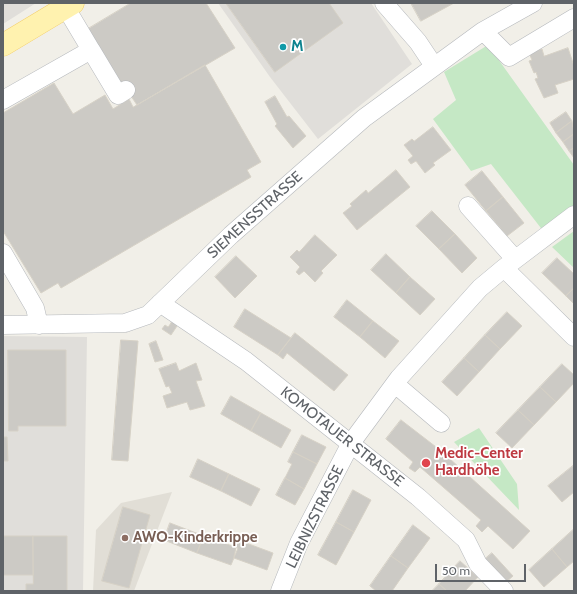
<!DOCTYPE html>
<meta charset="utf-8">
<style>
body{margin:0}
#map{position:relative;width:577px;height:594px;overflow:hidden;background:#f1efe8;font-family:Cabin,sans-serif}
canvas{display:block}
.frame{position:absolute;inset:0;border:4px solid #5f6368;pointer-events:none}
.scale{position:absolute;left:435px;top:564px;width:91px;height:18px;box-sizing:border-box;border:2px solid #5f6368;border-top:0;padding-left:5px;font-size:12px;line-height:14px;white-space:nowrap;color:#5f6368;-webkit-text-stroke:3px #fff;paint-order:stroke}
</style>
<div id="map">
<canvas width="577" height="594"></canvas>
<div class="frame"></div>
<div class="scale">50 m</div>
</div>
<script>
const c = document.querySelector('canvas').getContext('2d');
c.lineJoin = 'round';
function fill(path, color) {
  c.fillStyle = color;
  c.fill(path, 'evenodd');
}
function stroke(path, color, width, dash) {
  c.strokeStyle = color;
  c.lineWidth = width;
  c.lineCap = dash ? 'butt' : 'round';
  c.setLineDash(dash || []);
  c.stroke(path);
}
function write(font, color, halo, rows, align = 'center') {
  c.font = font + ' Cabin,sans-serif';
  c.lineWidth = 3.5;
  c.setLineDash([]);
  c.textBaseline = 'middle';
  c.strokeStyle = halo;
  c.fillStyle = color;
  for (const [text, x, y, turn = 0] of rows) {
    c.save();
    c.translate(x, y);
    c.rotate((+turn || 0) * Math.PI / 180);
    c.textAlign = isNaN(turn) ? turn : align;
    if (halo) c.strokeText(text, 0, 0);
    c.fillText(text, 0, 0);
    c.restore();
  }
}
fill(new Path2D(`
 M 3,3 L 36,3 L 3,24 Z
 M 218,3 L 371,3 L 412,64 L 318,139 L 270,77 Z
 M 3,336 L 87,337 L 83,591 L 3,591 Z`), '#e0deda');
fill(new Path2D(`
 M 172,492 L 134,591 L 93,591 L 96,530 L 121,503 Z`), '#e1ded6');
fill(new Path2D(`
 M 488,45 L 574,165 L 574,211 L 544,232 L 491,164 L 471,171 L 433,119 L 456,100 L 444,72 Z
 M 574,231 L 574,268 L 552,247 Z
 M 479,428 L 517,484 L 519,510 L 454,442 Z`), '#c5e8c5');
const building = new Path2D(`
 M 131,3 L 206,3 L 235,48 L 137,105 L 131,96 L 130,97 L 88,29 Z
 M 226,3 L 329,3 L 343,23 L 275,72 Z
 M 411,3 L 454,3 L 421,21 Z
 M 568,48 L 574,66 L 574,79 L 555,85 L 558,93 L 544,98 L 535,79 L 538,78 L 536,72 L 534,73 L 529,61 L 532,60 L 529,53 L 542,49 L 544,56 Z
 M 205,65 L 261,162 L 247,170 L 251,177 L 61,288 L 58,283 L 41,293 L 3,231 L 3,113 L 54,83 L 73,114 L 105,95 L 113,109 L 129,99 L 133,107 Z
 M 275,96 L 287,117 L 289,116 L 306,136 L 293,148 L 275,126 L 277,124 L 265,102 Z
 M 566,112 L 572,121 L 556,133 L 550,123 Z
 M 572,121 L 574,134 L 563,142 L 556,133 Z
 M 433,127 L 451,150 L 433,163 L 435,165 L 425,173 L 416,161 L 411,164 L 408,160 L 413,156 L 404,145 L 412,139 L 414,141 Z
 M 574,134 L 574,148 L 569,151 L 563,142 Z
 M 574,148 L 574,158 L 569,151 Z
 M 396,170 L 410,187 L 357,230 L 343,213 L 352,206 L 350,204 L 366,190 L 368,193 Z
 M 482,171 L 503,197 L 486,211 L 465,185 Z
 M 503,197 L 524,223 L 507,236 L 486,211 Z
 M 432,211 L 455,234 L 439,249 L 416,226 Z
 M 455,234 L 477,258 L 462,273 L 439,249 Z
 M 315,235 L 337,255 L 321,271 L 323,273 L 315,282 L 304,271 L 299,275 L 296,272 L 300,267 L 290,257 L 297,250 L 299,252 Z
 M 386,254 L 410,277 L 396,293 L 371,270 Z
 M 236,256 L 257,276 L 235,298 L 215,277 Z
 M 557,258 L 574,274 L 574,288 L 566,296 L 542,273 Z
 M 410,277 L 435,299 L 420,315 L 396,293 Z
 M 574,288 L 574,304 L 566,296 Z
 M 347,300 L 373,321 L 360,337 L 334,317 Z
 M 245,309 L 291,338 L 278,355 L 234,327 Z
 M 507,312 L 522,326 L 500,349 L 485,335 Z
 M 373,321 L 399,341 L 385,358 L 360,337 Z
 M 172,322 L 177,326 L 171,335 L 162,329 L 165,325 L 168,327 Z
 M 295,333 L 348,375 L 334,391 L 287,353 L 283,359 L 278,355 Z
 M 485,335 L 500,349 L 479,372 L 464,358 Z
 M 121,340 L 138,341 L 128,461 L 112,460 Z
 M 156,341 L 163,360 L 155,362 L 149,344 Z
 M 8,350 L 66,350 L 66,426 L 18,426 L 18,431 L 9,431 Z
 M 464,358 L 479,372 L 457,396 L 442,382 Z
 M 176,363 L 179,371 L 196,363 L 202,380 L 196,381 L 205,406 L 190,410 L 187,402 L 167,408 L 163,396 L 172,393 L 169,386 L 166,387 L 159,369 Z
 M 562,364 L 574,375 L 574,383 L 556,402 L 540,387 Z
 M 540,387 L 556,402 L 534,425 L 518,410 Z
 M 231,396 L 261,413 L 251,431 L 221,414 Z
 M 518,410 L 534,425 L 512,448 L 496,433 Z
 M 261,413 L 291,430 L 281,448 L 251,431 Z
 M 401,420 L 440,450 L 530,531 L 513,549 L 488,526 L 482,532 L 476,526 L 481,520 L 420,467 L 415,472 L 409,468 L 413,462 L 386,439 Z
 M 302,435 L 326,447 L 317,464 L 293,452 Z
 M 3,437 L 7,437 L 8,461 L 3,461 Z
 M 293,452 L 317,464 L 304,489 L 285,478 L 292,464 L 288,462 Z
 M 198,459 L 229,474 L 221,491 L 190,477 Z
 M 574,465 L 574,492 L 562,502 L 548,486 Z
 M 229,474 L 260,489 L 251,506 L 221,491 Z
 M 285,478 L 304,489 L 295,505 L 276,495 Z
 M 353,490 L 371,500 L 354,532 L 336,522 Z
 M 123,507 L 150,515 L 129,588 L 102,581 Z
 M 336,522 L 354,532 L 336,565 L 318,555 Z
 M 170,523 L 204,536 L 197,553 L 164,540 Z
 M 413,525 L 430,538 L 408,568 L 391,556 Z
 M 574,529 L 574,561 L 567,567 L 552,549 Z
 M 3,536 L 33,536 L 33,575 L 3,575 Z
 M 33,536 L 67,536 L 67,591 L 26,591 L 26,584 L 33,584 Z
 M 204,536 L 238,548 L 231,565 L 197,553 Z
 M 238,540 L 273,553 L 267,570 L 234,558 Z
 M 552,549 L 567,567 L 544,587 L 529,570 Z
 M 492,553 L 513,576 L 505,583 L 484,560 Z
 M 391,556 L 408,568 L 392,591 L 376,591 L 370,586 Z
 M 460,561 L 478,577 L 465,591 L 447,591 L 439,584 Z
 M 439,584 L 447,591 L 432,591 Z`);
fill(building, '#cccac5');
stroke(building, '#d6d1c6', 1);
const minor = new Path2D(`
 M 384,3 L 418,42 L 434,66
 M 483,31 L 509,57 L 574,18
 M 91,50 L 118,95 L 126,90
 M 3,100 L 91,50 L 63,3
 M 468,206 L 515,259
 M 3,253 L 35,308 L 39,325
 M 504,268 L 574,337
 M 160,303 L 246,361 L 418,497 L 466,540 L 478,564 L 504,591
 M 3,325 L 125,323 L 148,315 L 231,235 L 364,118 L 483,31 L 533,3
 M 395,384 L 441,423
 M 280,591 L 299,543 L 351,443 L 399,378 L 480,288 L 504,268 L 574,215`);
const major = new Path2D(`
 M 3,45 L 73,3`);
stroke(minor, '#b5b8bc', 19);
stroke(major, '#f2c960', 23);
stroke(minor, '#fff', 18);
stroke(major, '#fff2af', 22);
for (const [x, y, r, color] of [
 [283,47,4,"#0f9aa8"],
 [426,463,5,"#e0444e"],
 [125,538,4,"#8d6e63"]
]) {
  const dot = new Path2D();
  dot.arc(x, y, r, 0, 2 * Math.PI);
  c.fillStyle = color;
  c.fill(dot);
  stroke(dot, '#fff', 1.5);
}
write('bold 15px', '#0d838f', '#fff', [
 ["M",291,47]
], 'left');
write('15px', '#5f6368', '#fff', [
 ["SIEMENSSTRASSE",255,215,-42],
 ["KOMOTAUER STRASSE",342,437,38],
 ["LEIBNIZSTRASSE",315,517,-64]
]);
write('bold 15px', '#be3a42', '#fff', [
 ["Medic-Center",435,454],
 ["Hardhöhe",435,471]
], 'left');
write('bold 15px', '#785e54', '#fff', [
 ["AWO-Kinderkrippe",133,538]
], 'left');
</script>
